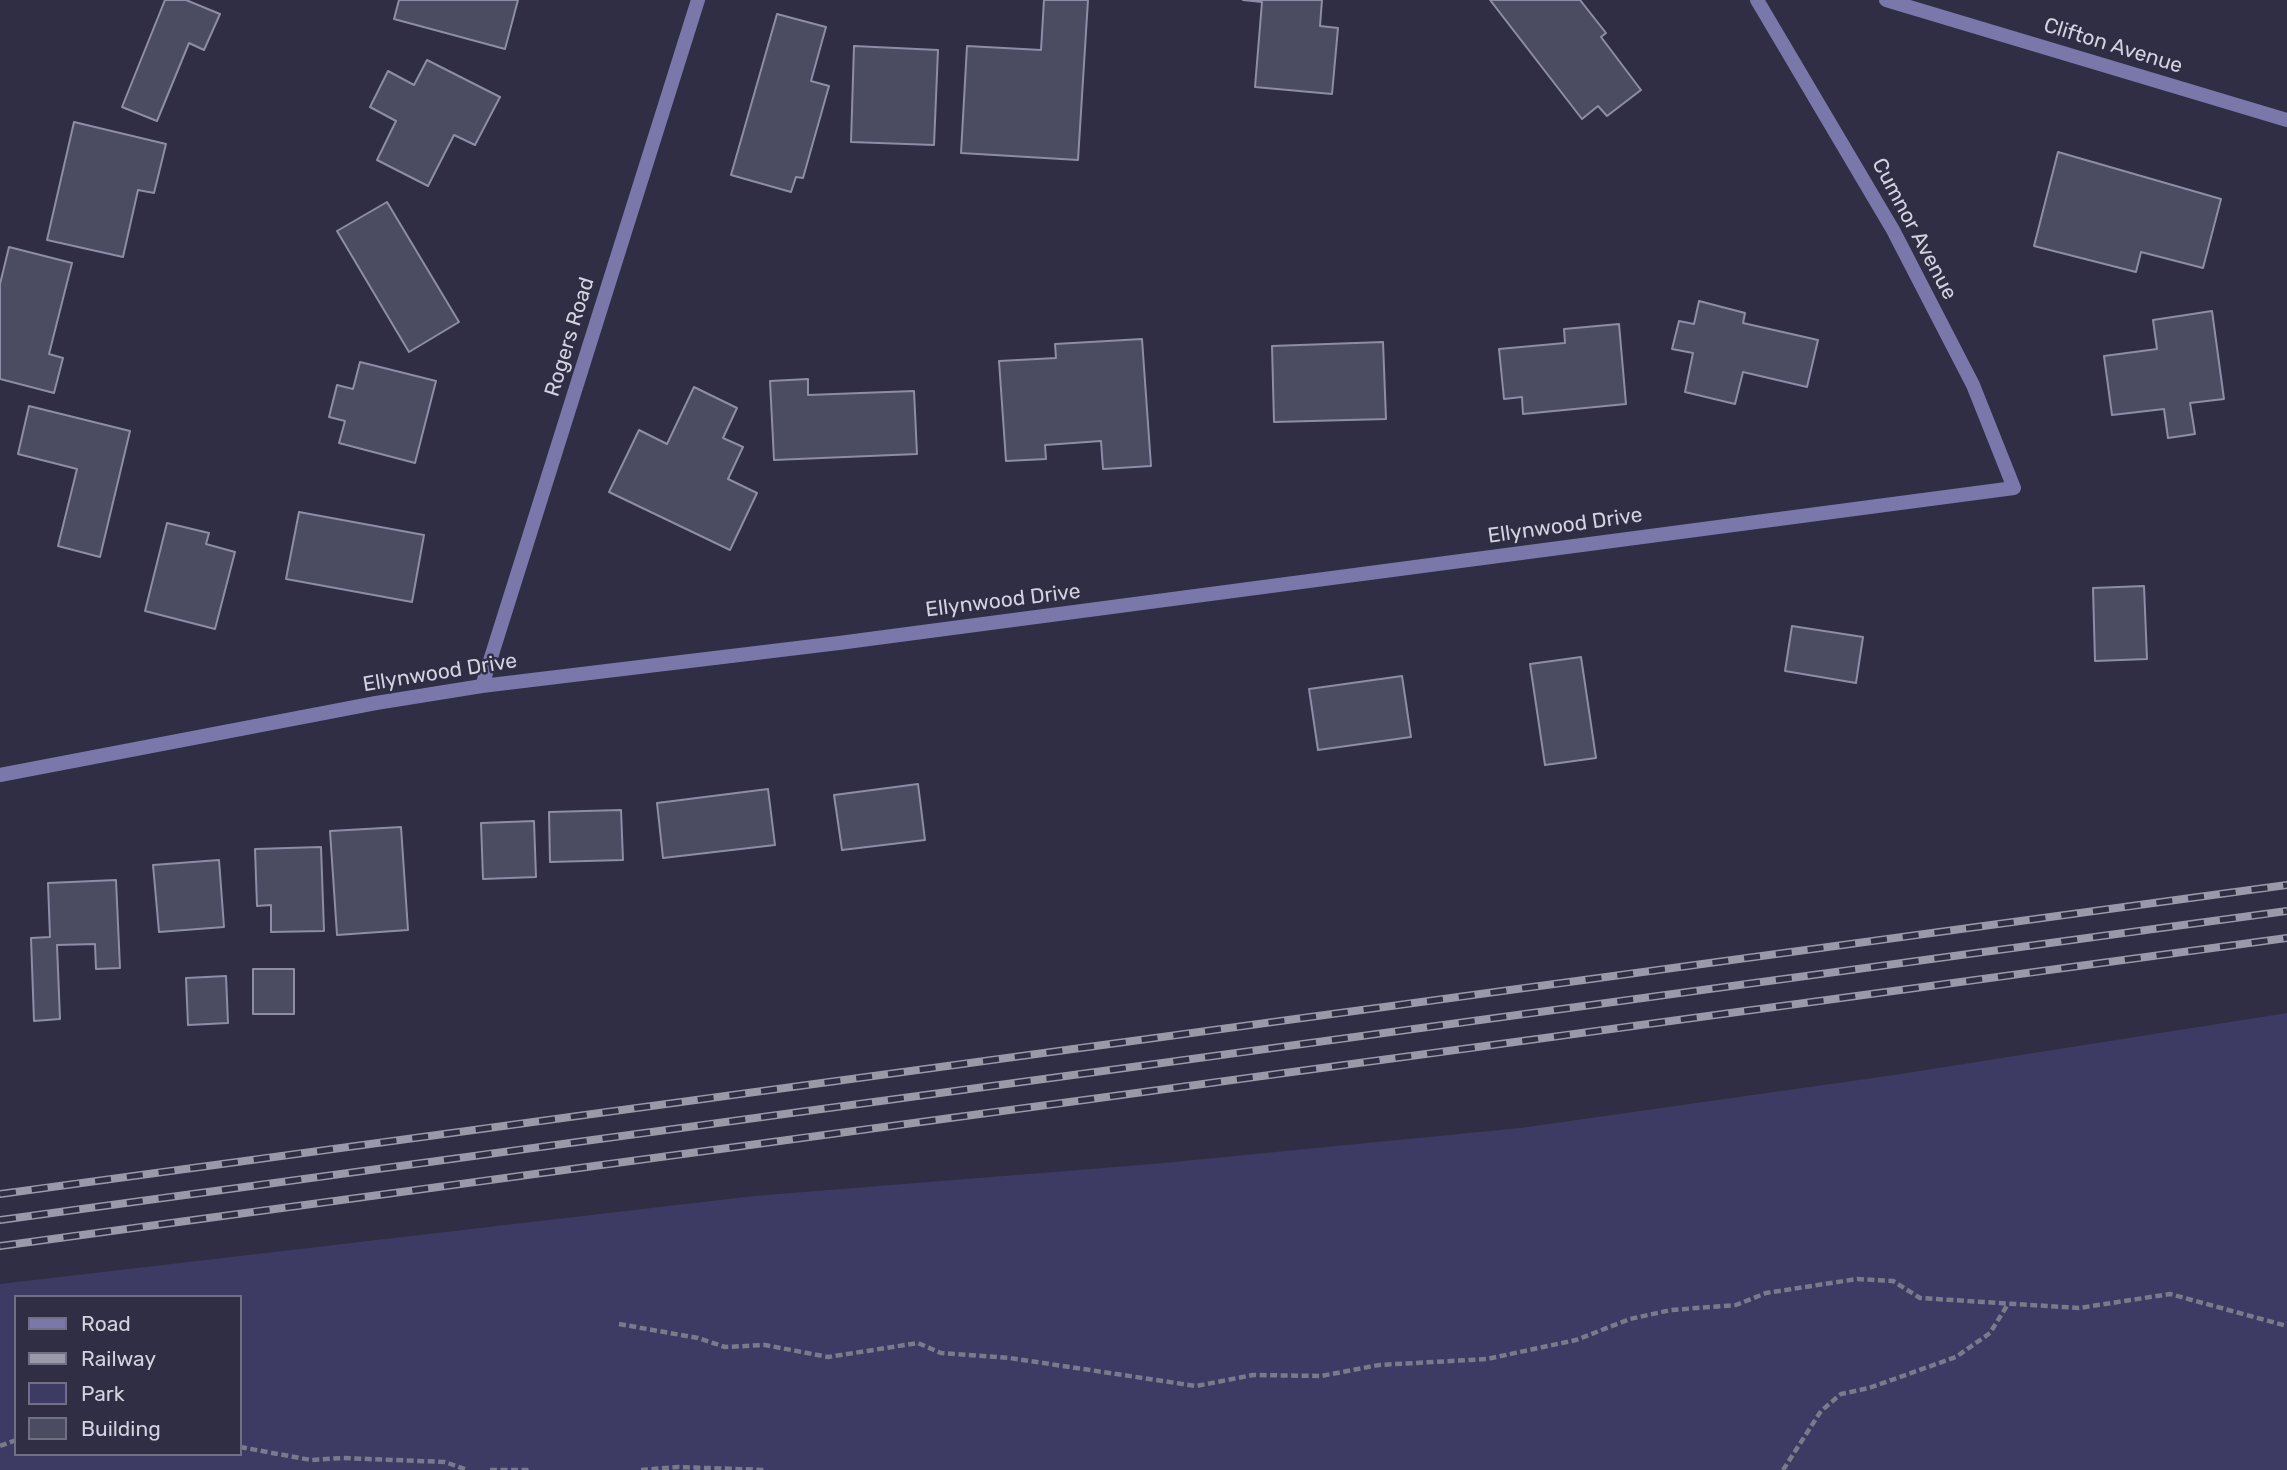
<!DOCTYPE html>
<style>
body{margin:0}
#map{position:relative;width:2287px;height:1470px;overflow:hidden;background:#2f2e44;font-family:Rubik,sans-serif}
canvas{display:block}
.legend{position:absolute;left:14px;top:1295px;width:228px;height:161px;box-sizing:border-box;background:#2f2e44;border:2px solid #707082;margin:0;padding:9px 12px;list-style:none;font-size:21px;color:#d2d2e0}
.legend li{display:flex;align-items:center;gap:14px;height:35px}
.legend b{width:35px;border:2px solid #707082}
</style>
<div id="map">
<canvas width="2287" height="1470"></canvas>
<ul class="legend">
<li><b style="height:9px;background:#7a78aa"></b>Road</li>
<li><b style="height:9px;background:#99a"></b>Railway</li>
<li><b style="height:19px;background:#3d3a63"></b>Park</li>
<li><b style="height:19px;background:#4b4b62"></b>Building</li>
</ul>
</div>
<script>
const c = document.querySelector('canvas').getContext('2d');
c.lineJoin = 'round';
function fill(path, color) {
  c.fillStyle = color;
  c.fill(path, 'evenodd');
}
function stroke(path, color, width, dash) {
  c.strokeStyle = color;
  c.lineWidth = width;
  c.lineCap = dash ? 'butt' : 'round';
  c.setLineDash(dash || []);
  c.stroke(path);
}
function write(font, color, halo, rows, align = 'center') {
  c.font = font + ' Rubik,sans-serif';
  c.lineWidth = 5;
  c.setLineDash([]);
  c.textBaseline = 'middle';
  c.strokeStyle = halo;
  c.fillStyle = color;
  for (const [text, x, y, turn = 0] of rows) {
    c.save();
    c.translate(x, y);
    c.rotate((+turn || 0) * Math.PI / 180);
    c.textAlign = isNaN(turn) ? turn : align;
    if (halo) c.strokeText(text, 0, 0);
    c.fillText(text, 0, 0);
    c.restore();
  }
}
fill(new Path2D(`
 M 2287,1013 L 2287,1470 L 0,1470 L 0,1284 L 754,1196 L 1153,1164 L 1520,1128 L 1894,1075 ZM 16,1297 L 240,1297 L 240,1454 L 16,1454 Z`), '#3d3a63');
const building = new Path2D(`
 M 165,0 L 186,0 L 220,14 L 204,50 L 189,43 L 157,121 L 122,107 Z
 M 399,0 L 518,0 L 505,49 L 394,19 Z
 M 1044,0 L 1088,0 L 1078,160 L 961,153 L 967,46 L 1041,50 Z
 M 1243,0 L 1322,0 L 1320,26 L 1338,28 L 1332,94 L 1255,87 L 1262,2 Z
 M 1490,0 L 1580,0 L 1606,33 L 1601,37 L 1641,90 L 1607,116 L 1598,106 L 1582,119 Z
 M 777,14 L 826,27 L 811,81 L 829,86 L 803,178 L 796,177 L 791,192 L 731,175 Z
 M 854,46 L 938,50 L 934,145 L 851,142 Z
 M 427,60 L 500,97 L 475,145 L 454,135 L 428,186 L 377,160 L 396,121 L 370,107 L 388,71 L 414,85 Z
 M 74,122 L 166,144 L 154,193 L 138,190 L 123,257 L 47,240 Z
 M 2058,152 L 2221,199 L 2203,268 L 2141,252 L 2136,272 L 2034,246 Z
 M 387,202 L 459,322 L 409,352 L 337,231 Z
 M 9,247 L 72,263 L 49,354 L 63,358 L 54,393 L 0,379 L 0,284 Z
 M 1699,301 L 1745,313 L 1743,323 L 1818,340 L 1807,387 L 1743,372 L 1735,404 L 1685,392 L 1693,353 L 1672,349 L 1679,321 L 1694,324 Z
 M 2212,311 L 2224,399 L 2190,403 L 2195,434 L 2168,438 L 2164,409 L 2112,415 L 2104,356 L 2157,349 L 2153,320 Z
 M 1619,324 L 1626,404 L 1523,414 L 1522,397 L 1504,399 L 1499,349 L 1565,343 L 1564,329 Z
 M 1142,339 L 1151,466 L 1103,469 L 1101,441 L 1045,445 L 1046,459 L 1006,461 L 999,361 L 1056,358 L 1055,344 Z
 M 1383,342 L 1386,419 L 1274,422 L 1272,346 Z
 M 360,362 L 436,381 L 415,463 L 339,443 L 345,421 L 329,417 L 337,385 L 353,389 Z
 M 808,379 L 808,395 L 914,391 L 917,454 L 774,460 L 770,381 Z
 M 694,387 L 737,408 L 723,438 L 743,447 L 728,479 L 757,493 L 730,550 L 609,492 L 639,430 L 667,444 Z
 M 29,406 L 130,431 L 100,557 L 58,546 L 77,469 L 18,454 Z
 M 299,512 L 424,535 L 412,602 L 286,579 Z
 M 167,523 L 209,533 L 206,544 L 235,552 L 215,629 L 145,611 Z
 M 2144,586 L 2147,659 L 2095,661 L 2093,588 Z
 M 1792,626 L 1863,637 L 1856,683 L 1785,671 Z
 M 1581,657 L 1596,758 L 1545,765 L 1530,664 Z
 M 1402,676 L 1411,737 L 1318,750 L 1309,689 Z
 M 918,784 L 925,840 L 842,850 L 834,795 Z
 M 768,789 L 775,845 L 663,858 L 657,803 Z
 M 621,810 L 623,860 L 550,862 L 549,812 Z
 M 534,821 L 536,877 L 483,879 L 481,823 Z
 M 401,827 L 408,930 L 337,935 L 330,831 Z
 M 321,847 L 324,931 L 271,932 L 271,905 L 257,906 L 255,849 Z
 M 219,860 L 224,927 L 159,932 L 153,865 Z
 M 116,880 L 120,968 L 96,969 L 95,944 L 57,945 L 60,1019 L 34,1021 L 31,938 L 50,937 L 48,883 Z
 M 253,969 L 294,969 L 294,1014 L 253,1014 Z
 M 226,976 L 228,1023 L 188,1025 L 186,978 Z`);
fill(building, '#4b4b62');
stroke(building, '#8d8da7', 2);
stroke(new Path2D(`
 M 619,1324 L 698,1338 L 725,1347 L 765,1345 L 828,1357 L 918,1343 L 941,1353 L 1010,1358 L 1196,1386 L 1253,1375 L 1321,1376 L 1379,1365 L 1487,1359 L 1576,1340 L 1630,1319 L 1671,1310 L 1736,1305 L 1766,1293 L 1857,1279 L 1893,1281 L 1920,1298 L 2031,1305 L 2079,1308 L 2170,1294 L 2287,1326
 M 0,1446 L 16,1440
 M 240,1447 L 311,1460 L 343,1458 L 445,1462 L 467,1470
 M 490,1470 L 531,1470
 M 641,1470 L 678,1467 L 766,1470
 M 1783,1470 L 1821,1411 L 1841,1394 L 1869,1388 L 1956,1357 L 1990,1333 L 2008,1304`), '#7a7a8c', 4.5, [7, 3.5]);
stroke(new Path2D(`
 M 1886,0 L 2287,120
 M 482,686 L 698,0
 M 0,775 L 376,703 L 482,686 L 839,643 L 2014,488 L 1973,385 L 1893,230 L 1757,0`), '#7a78aa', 14);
const rail = new Path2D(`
 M 0,1194 L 2287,885
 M 0,1220 L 2287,911
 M 0,1246 L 2287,938`);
stroke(rail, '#99a', 8);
stroke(rail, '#2f2e44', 5, [16]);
write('21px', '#d2d2e0', '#2f2e44', [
 ["Clifton Avenue",2113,46,17],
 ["Cumnor Avenue",1914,229,62],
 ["Rogers Road",570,337,-73],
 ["Ellynwood Drive",1565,526,-8],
 ["Ellynwood Drive",1003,601,-7],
 ["Ellynwood Drive",440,673,-9]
]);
</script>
